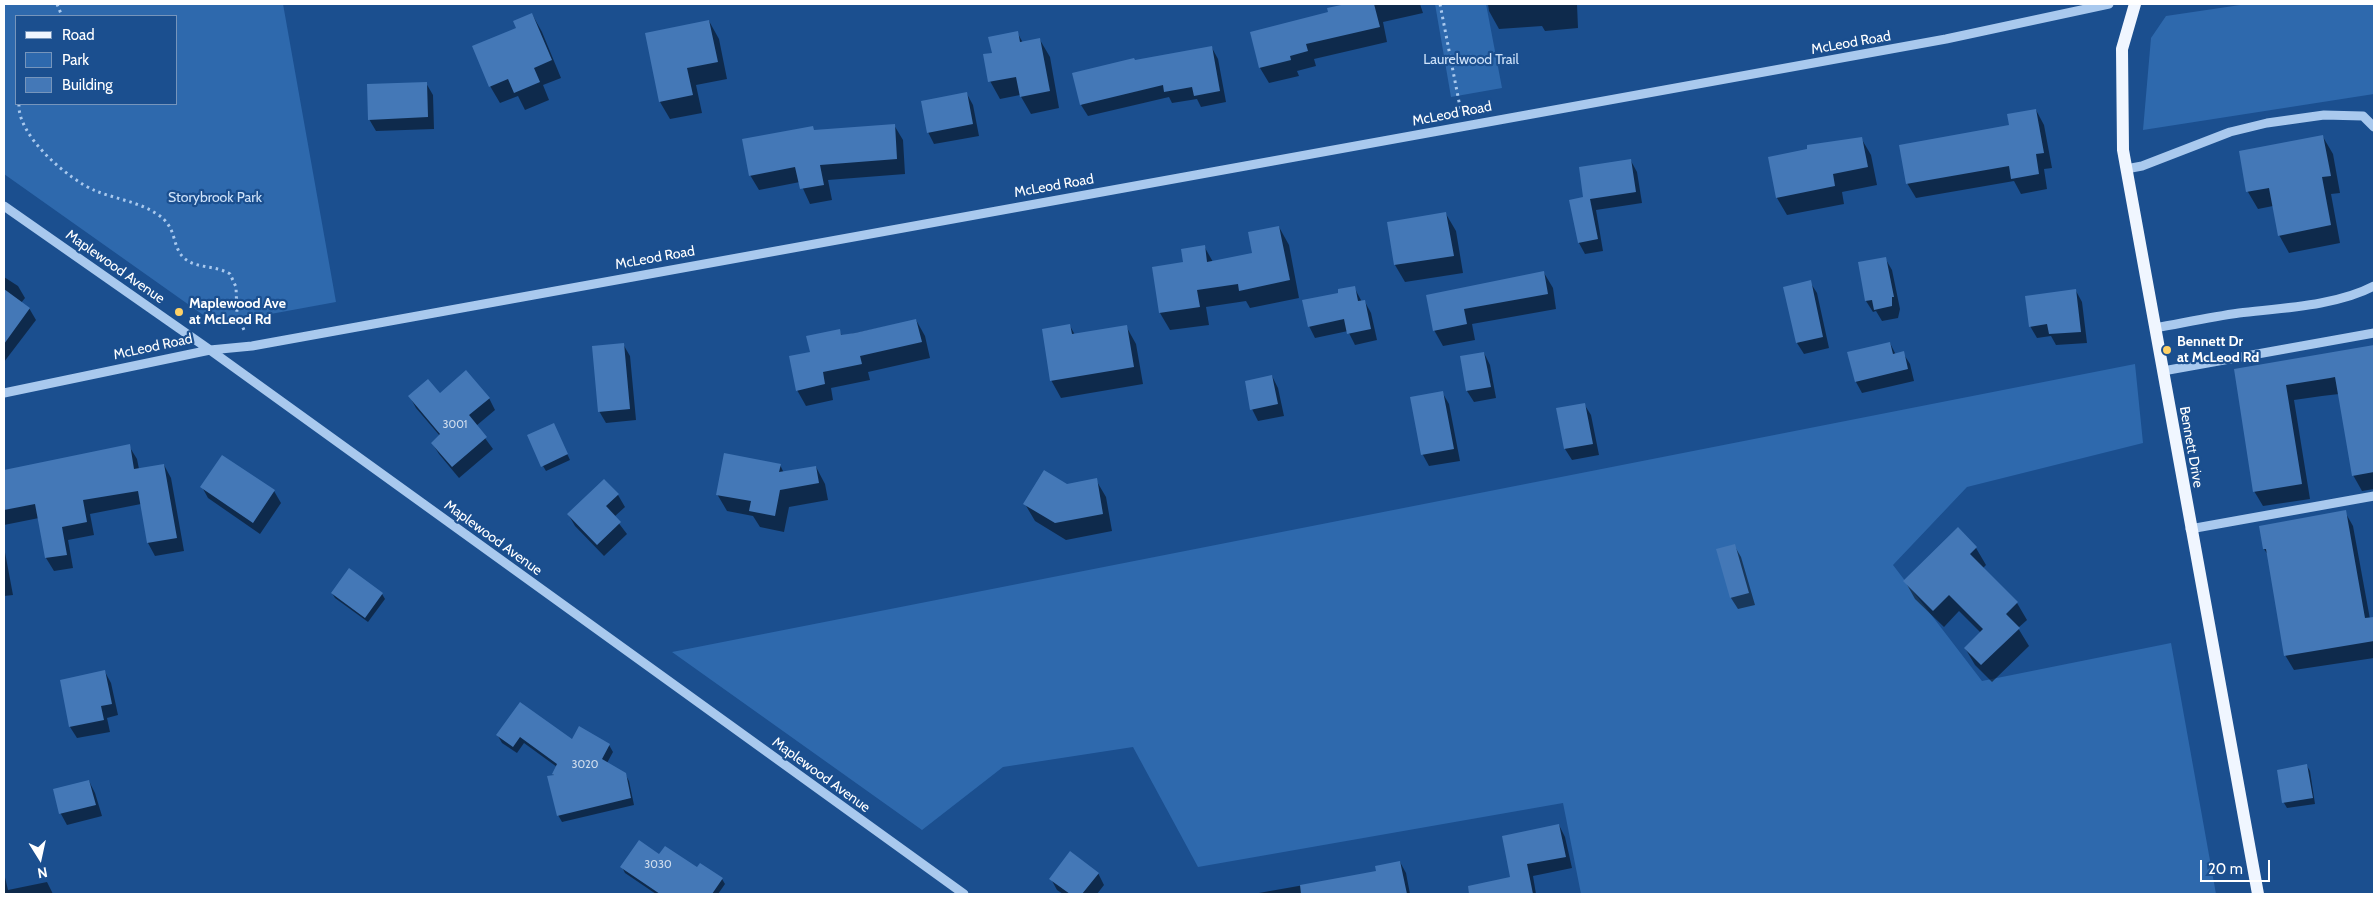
<!DOCTYPE html>
<style>
body{margin:0}
#map{position:relative;width:2378px;height:898px;overflow:hidden;background:#1b4f8f;font-family:Cabin,sans-serif}
canvas{display:block}
.frame{position:absolute;inset:0;border:5px solid #fff;pointer-events:none}
.legend{position:absolute;left:15px;top:15px;width:162px;height:90px;box-sizing:border-box;background:#1b4f8f;border:1px solid #7695bc;margin:0;padding:6px 9px;list-style:none;font-size:15px;color:#fff}
.legend li{display:flex;align-items:center;gap:10px;height:25px}
.legend b{width:25px;border:1px solid #7695bc}
.north{position:absolute;left:15px;top:833px;width:50px;height:50px;-webkit-text-stroke:4px #1b4f8f;paint-order:stroke;rotate:170deg;font-size:14px;font-weight:700;line-height:20px;text-align:center;color:#fff}
.north::after{content:'';display:block;margin:auto;width:18px;height:22px;background:#fff;clip-path:polygon(50% 0,100% 100%,50% 72%,0 100%)}
.scale{position:absolute;left:2200px;top:860px;width:70px;height:22px;box-sizing:border-box;border:2px solid #fff;border-top:0;padding-left:6px;font-size:15px;line-height:18px;white-space:nowrap;color:#fff;-webkit-text-stroke:4px #1b4f8f;paint-order:stroke}
</style>
<div id="map">
<canvas width="2378" height="898"></canvas>
<div class="frame"></div>
<ul class="legend">
<li><b style="height:6px;background:#f0f6ff"></b>Road</li>
<li><b style="height:14px;background:#2e69ad"></b>Park</li>
<li><b style="height:14px;background:#4478b7"></b>Building</li>
</ul>
<div class="north">N</div>
<div class="scale">20 m</div>
</div>
<script>
const c = document.querySelector('canvas').getContext('2d');
c.lineJoin = 'round';
function fill(path, color) {
  c.fillStyle = color;
  c.fill(path, 'evenodd');
}
function stroke(path, color, width, dash) {
  c.strokeStyle = color;
  c.lineWidth = width;
  c.lineCap = dash ? 'butt' : 'round';
  c.setLineDash(dash || []);
  c.stroke(path);
}
function write(font, color, halo, rows, align = 'center') {
  c.font = font + ' Cabin,sans-serif';
  c.lineWidth = 4.5;
  c.setLineDash([]);
  c.textBaseline = 'middle';
  c.strokeStyle = halo;
  c.fillStyle = color;
  for (const [text, x, y, turn = 0] of rows) {
    c.save();
    c.translate(x, y);
    c.rotate((+turn || 0) * Math.PI / 180);
    c.textAlign = isNaN(turn) ? turn : align;
    if (halo) c.strokeText(text, 0, 0);
    c.fillText(text, 0, 0);
    c.restore();
  }
}
fill(new Path2D(`
 M 4,4 L 283,4 L 336,302 L 216,324 L 4,174 ZM 16,16 L 176,16 L 176,104 L 16,104 Z
 M 1435,4 L 1486,4 L 1502,88 L 1451,97 Z
 M 2247,4 L 2374,4 L 2374,94 L 2143,130 L 2151,38 L 2166,16 Z
 M 2135,364 L 2143,443 L 1967,487 L 1893,565 L 1982,681 L 2171,643 L 2216,894 L 1581,894 L 1563,803 L 1198,867 L 1133,747 L 1003,767 L 922,830 L 672,652 Z`), '#2e69ad');
fill(new Path2D(`
 M 1351,4 L 1420,4 L 1423,13 L 1383,22 L 1387,42 L 1314,59 L 1316,66 L 1297,71 L 1299,76 L 1269,83 L 1260,68 L 1251,33 L 1329,13 L 1328,9 Z
 M 1488,4 L 1577,4 L 1578,28 L 1545,31 L 1542,26 L 1499,29 L 1489,11 Z
 M 532,14 L 542,32 L 561,78 L 543,85 L 549,100 L 525,110 L 518,96 L 500,103 L 490,86 L 518,29 Z
 M 709,21 L 719,39 L 727,79 L 696,85 L 702,113 L 670,119 L 660,102 Z
 M 1017,32 L 1023,43 L 1040,40 L 1050,57 L 1059,108 L 1031,114 L 1020,95 L 1000,99 L 990,81 Z
 M 1212,48 L 1218,59 L 1226,102 L 1201,107 L 1197,99 L 1172,103 L 1169,97 L 1088,116 L 1081,105 L 1135,61 Z
 M 426,83 L 433,95 L 434,129 L 376,131 L 369,119 Z
 M 967,94 L 973,105 L 979,136 L 934,144 L 928,132 Z
 M 2036,110 L 2044,125 L 2052,168 L 2044,169 L 2047,189 L 2021,194 L 2014,181 L 1916,198 L 1907,183 Z
 M 894,125 L 903,140 L 905,174 L 828,180 L 832,200 L 810,204 L 800,182 L 759,190 L 750,175 L 814,131 Z
 M 2323,137 L 2333,154 L 2340,193 L 2331,194 L 2340,243 L 2289,253 L 2279,235 L 2273,206 L 2258,209 L 2248,192 L 2240,152 Z
 M 1861,138 L 1871,155 L 1877,185 L 1842,192 L 1844,204 L 1787,215 L 1777,198 L 1769,158 Z
 M 1631,161 L 1637,172 L 1642,203 L 1596,210 L 1603,251 L 1585,254 L 1579,243 L 1585,198 Z
 M 1446,214 L 1456,231 L 1463,273 L 1405,282 L 1395,265 L 1388,223 Z
 M 1279,227 L 1289,245 L 1299,298 L 1250,308 L 1246,301 L 1206,307 L 1209,325 L 1170,330 L 1160,313 L 1153,268 L 1184,263 L 1204,246 L 1213,262 L 1253,254 Z
 M 1885,258 L 1892,270 L 1900,309 L 1898,318 L 1882,321 L 1876,311 L 1873,312 L 1866,301 Z
 M 1544,273 L 1553,288 L 1556,309 L 1472,324 L 1475,340 L 1443,346 L 1434,330 L 1427,296 Z
 M 4,277 L 18,286 L 25,298 L 21,303 L 29,308 L 36,320 L 4,362 Z
 M 1810,282 L 1817,293 L 1829,348 L 1804,354 L 1797,343 Z
 M 1354,287 L 1362,302 L 1365,302 L 1371,313 L 1377,340 L 1355,345 L 1348,331 L 1315,338 L 1309,326 L 1340,293 Z
 M 2076,291 L 2082,302 L 2087,343 L 2056,345 L 2051,336 L 2037,338 L 2030,326 Z
 M 916,320 L 925,336 L 930,358 L 868,372 L 870,380 L 831,388 L 833,400 L 806,406 L 797,390 L 811,353 L 839,330 L 842,336 Z
 M 1070,326 L 1075,335 L 1126,326 L 1136,344 L 1143,384 L 1061,398 L 1051,380 Z
 M 1890,343 L 1896,355 L 1903,353 L 1910,364 L 1914,381 L 1862,393 L 1856,382 L 1849,353 Z
 M 623,344 L 630,356 L 636,420 L 606,423 L 599,411 Z
 M 2374,347 L 2374,489 L 2362,491 L 2353,475 L 2339,394 L 2322,396 L 2294,400 L 2310,499 L 2263,506 L 2254,491 L 2235,370 Z
 M 1484,353 L 1490,365 L 1496,398 L 1474,402 L 1467,391 L 1461,357 Z
 M 1272,376 L 1278,388 L 1284,416 L 1258,421 L 1252,409 Z
 M 1442,392 L 1449,404 L 1460,461 L 1429,466 L 1423,455 L 1412,398 Z
 M 440,395 L 489,398 L 495,410 L 476,426 L 493,449 L 459,478 L 439,454 L 432,443 L 440,436 L 416,408 L 410,397 Z
 M 1584,404 L 1591,415 L 1599,455 L 1572,460 L 1565,449 L 1557,409 Z
 M 556,430 L 570,460 L 546,471 L 543,466 Z
 M 129,446 L 137,459 L 139,469 L 164,465 L 171,478 L 184,551 L 155,556 L 148,543 L 141,504 L 90,514 L 94,535 L 68,540 L 73,568 L 54,571 L 46,558 L 39,518 L 4,525 L 4,471 Z
 M 222,456 L 274,491 L 281,503 L 260,534 L 208,498 L 202,487 Z
 M 780,465 L 784,473 L 816,467 L 825,484 L 828,500 L 789,507 L 784,532 L 760,527 L 753,516 L 727,511 L 717,494 Z
 M 604,480 L 618,495 L 625,507 L 614,517 L 627,534 L 604,556 L 575,526 L 568,514 Z
 M 1096,480 L 1106,497 L 1112,531 L 1066,540 L 1035,521 L 1025,504 L 1066,485 Z
 M 2345,512 L 2353,526 L 2370,619 L 2374,618 L 2374,658 L 2294,670 L 2285,655 L 2268,555 L 2264,549 Z
 M 1958,529 L 1976,548 L 1986,565 L 1983,568 L 2017,603 L 2027,620 L 2018,628 L 2029,646 L 1992,682 L 1975,665 L 1965,648 L 1981,633 L 1959,611 L 1944,627 L 1915,599 L 1905,581 Z
 M 1734,545 L 1741,557 L 1755,605 L 1738,609 L 1731,598 L 1717,550 Z
 M 4,547 L 13,595 L 4,596 Z
 M 332,593 L 382,594 L 385,599 L 368,622 L 335,598 Z
 M 105,672 L 111,683 L 118,715 L 107,718 L 110,732 L 77,738 L 70,727 L 61,681 Z
 M 520,704 L 572,741 L 609,745 L 613,752 L 607,763 L 625,774 L 629,781 L 634,805 L 562,822 L 558,815 L 553,774 L 557,767 L 524,743 L 517,753 L 502,743 L 498,736 Z
 M 2307,766 L 2310,771 L 2315,804 L 2287,808 L 2284,803 L 2278,771 Z
 M 89,781 L 95,793 L 102,816 L 67,825 L 61,814 L 55,790 Z
 M 1559,825 L 1565,837 L 1572,868 L 1533,876 L 1536,894 L 1489,894 L 1487,883 L 1511,878 Z
 M 659,855 L 722,879 L 725,884 L 718,894 L 656,894 L 625,873 L 622,867 Z
 M 1400,862 L 1406,873 L 1410,894 L 1253,894 L 1378,872 Z
 M 4,873 L 8,890 L 47,882 L 53,894 L 4,894 Z
 M 1098,873 L 1104,885 L 1097,894 L 1063,894 L 1057,890 L 1051,879 Z`), '#0007');
fill(new Path2D(`
 M 1346,4 L 1374,4 L 1380,27 L 1306,44 L 1308,51 L 1290,56 L 1291,60 L 1259,68 L 1250,32 L 1328,12 L 1327,8 Z
 M 532,13 L 552,60 L 534,68 L 540,82 L 514,93 L 508,79 L 489,87 L 472,46 L 516,28 L 513,21 Z
 M 709,20 L 718,62 L 687,68 L 693,95 L 659,102 L 645,33 Z
 M 1018,31 L 1020,42 L 1040,38 L 1050,91 L 1020,97 L 1016,77 L 988,82 L 983,54 L 992,53 L 988,37 Z
 M 1212,46 L 1220,91 L 1194,96 L 1192,87 L 1164,92 L 1163,85 L 1080,105 L 1072,73 L 1134,58 L 1135,60 Z
 M 427,82 L 428,117 L 368,120 L 367,84 Z
 M 967,92 L 973,124 L 927,133 L 921,101 Z
 M 2036,109 L 2044,153 L 2036,154 L 2039,174 L 2011,179 L 2009,166 L 1906,184 L 1899,145 L 2009,125 L 2007,114 Z
 M 895,124 L 897,159 L 820,165 L 824,185 L 800,189 L 795,167 L 749,176 L 742,139 L 813,126 L 814,130 Z
 M 2323,135 L 2331,176 L 2322,177 L 2331,225 L 2278,236 L 2269,188 L 2246,192 L 2239,151 Z
 M 1862,137 L 1868,167 L 1833,174 L 1835,186 L 1776,198 L 1768,157 L 1807,149 L 1807,145 Z
 M 1631,159 L 1636,192 L 1590,199 L 1598,239 L 1578,243 L 1569,200 L 1583,197 L 1579,167 Z
 M 1446,212 L 1454,256 L 1394,265 L 1387,222 Z
 M 1279,226 L 1290,280 L 1239,291 L 1238,284 L 1197,290 L 1200,307 L 1159,313 L 1152,267 L 1183,262 L 1181,249 L 1205,245 L 1207,262 L 1252,253 L 1248,232 Z
 M 1886,257 L 1894,297 L 1892,297 L 1892,306 L 1874,310 L 1872,300 L 1865,301 L 1858,262 Z
 M 1544,271 L 1548,294 L 1464,309 L 1467,324 L 1433,331 L 1426,295 Z
 M 1811,280 L 1823,337 L 1796,343 L 1783,287 Z
 M 1355,286 L 1358,301 L 1365,300 L 1371,329 L 1347,334 L 1344,319 L 1308,327 L 1302,300 L 1338,293 L 1338,289 Z
 M 4,289 L 30,308 L 4,344 Z
 M 2076,289 L 2081,332 L 2049,334 L 2047,324 L 2029,327 L 2025,296 Z
 M 916,319 L 922,342 L 860,356 L 862,364 L 823,372 L 825,384 L 796,391 L 789,356 L 810,352 L 806,336 L 840,329 L 841,335 L 855,333 Z
 M 1070,324 L 1072,334 L 1127,325 L 1134,367 L 1050,381 L 1042,329 Z
 M 1890,342 L 1893,354 L 1904,351 L 1908,369 L 1855,382 L 1847,352 Z
 M 624,343 L 630,409 L 598,412 L 592,346 Z
 M 2374,345 L 2374,472 L 2352,476 L 2335,377 L 2330,378 L 2286,385 L 2302,484 L 2253,492 L 2234,369 Z
 M 1484,352 L 1491,387 L 1466,391 L 1460,356 Z
 M 466,370 L 490,398 L 469,415 L 487,437 L 452,467 L 431,443 L 440,434 L 408,396 L 428,379 L 440,393 Z
 M 1272,375 L 1278,404 L 1250,410 L 1245,381 Z
 M 1443,391 L 1454,449 L 1421,455 L 1410,397 Z
 M 1585,403 L 1593,444 L 1564,449 L 1556,408 Z
 M 554,423 L 568,454 L 541,467 L 527,435 Z
 M 130,444 L 134,469 L 164,464 L 177,538 L 147,543 L 138,491 L 83,500 L 87,522 L 62,527 L 67,555 L 45,558 L 35,504 L 4,510 L 4,470 Z
 M 724,453 L 781,464 L 779,472 L 816,466 L 819,483 L 780,490 L 775,516 L 749,511 L 751,501 L 716,495 Z
 M 222,455 L 275,490 L 253,523 L 200,487 Z
 M 1044,470 L 1067,484 L 1097,478 L 1103,514 L 1055,523 L 1023,504 Z
 M 604,479 L 619,494 L 606,506 L 621,522 L 597,545 L 567,514 Z
 M 2346,510 L 2365,618 L 2374,617 L 2374,641 L 2284,656 L 2266,549 L 2263,549 L 2259,526 Z
 M 1958,527 L 1977,547 L 1970,554 L 2018,602 L 2006,614 L 2020,628 L 1981,665 L 1964,648 L 1983,629 L 1949,595 L 1933,611 L 1903,581 Z
 M 1735,544 L 1749,593 L 1730,598 L 1716,549 Z
 M 349,568 L 383,593 L 365,618 L 331,593 Z
 M 105,670 L 112,704 L 101,706 L 104,720 L 69,727 L 60,680 Z
 M 520,702 L 572,739 L 579,726 L 610,744 L 602,759 L 626,773 L 631,798 L 557,816 L 547,776 L 554,775 L 552,774 L 557,764 L 520,737 L 513,747 L 496,735 Z
 M 2307,764 L 2313,798 L 2282,803 L 2277,770 Z
 M 89,780 L 96,805 L 59,814 L 53,789 Z
 M 1559,824 L 1566,857 L 1527,864 L 1533,894 L 1469,894 L 1468,886 L 1510,877 L 1502,836 Z
 M 639,840 L 659,854 L 665,846 L 697,867 L 700,863 L 723,878 L 712,894 L 660,894 L 620,867 Z
 M 1070,851 L 1099,873 L 1082,894 L 1070,894 L 1049,879 Z
 M 1400,861 L 1407,894 L 1301,894 L 1300,885 L 1376,871 L 1375,866 Z`), '#4478b7');
stroke(new Path2D(`
 M 57,4 L 62,16
 M 1440,4 L 1461,112
 M 19,104 C 17,136 69,180 96,191 C 116,199 139,202 157,214 C 178,227 171,246 184,258 C 196,269 216,265 230,274 L 236,287 L 237,314 L 244,330`), '#a9c9ee', 3, [2.5, 4]);
stroke(new Path2D(`
 M 2126,169 L 2142,166 L 2230,132 L 2267,123 L 2324,115 L 2363,116 L 2374,127
 M 4,206 L 210,350 L 964,894
 M 2155,328 C 2183,323 2211,317 2239,313 C 2281,308 2336,306 2374,286
 M 2163,371 L 2374,333
 M 4,393 L 210,350 L 252,346 L 1946,39 L 2109,4
 M 2190,529 L 2374,496`), '#a9c9ee', 9);
stroke(new Path2D(`
 M 2135,4 L 2122,49 L 2123,150 L 2258,894`), '#f0f6ff', 12);
for (const [x, y, r, color] of [
 [179,312,5,"#ffd166"],
 [2167,350,5,"#ffd166"]
]) {
  const dot = new Path2D();
  dot.arc(x, y, r, 0, 2 * Math.PI);
  c.fillStyle = color;
  c.fill(dot);
  stroke(dot, '#1b4f8f', 2);
}
write('11px', '#d0dded', null, [
 ["3001",455,425],
 ["3020",585,765],
 ["3030",658,865]
]);
write('14px', '#fff', '#1b4f8f', [
 ["McLeod Road",1851,43,-10],
 ["McLeod Road",1452,114,-11],
 ["McLeod Road",1054,186,-10],
 ["McLeod Road",655,258,-10],
 ["Maplewood Avenue",115,267,35],
 ["McLeod Road",153,347,-12],
 ["Bennett Drive",2191,447,80],
 ["Maplewood Avenue",493,538,36],
 ["Maplewood Avenue",821,775,36]
]);
write('14px', '#cfe3fa', '#1b4f8f', [
 ["Laurelwood Trail",1471,60],
 ["Storybrook Park",215,198]
]);
write('bold 14px', '#fff', '#1b4f8f', [
 ["Maplewood Ave",189,304],
 ["at McLeod Rd",189,320],
 ["Bennett Dr",2177,342],
 ["at McLeod Rd",2177,358]
], 'left');
</script>
